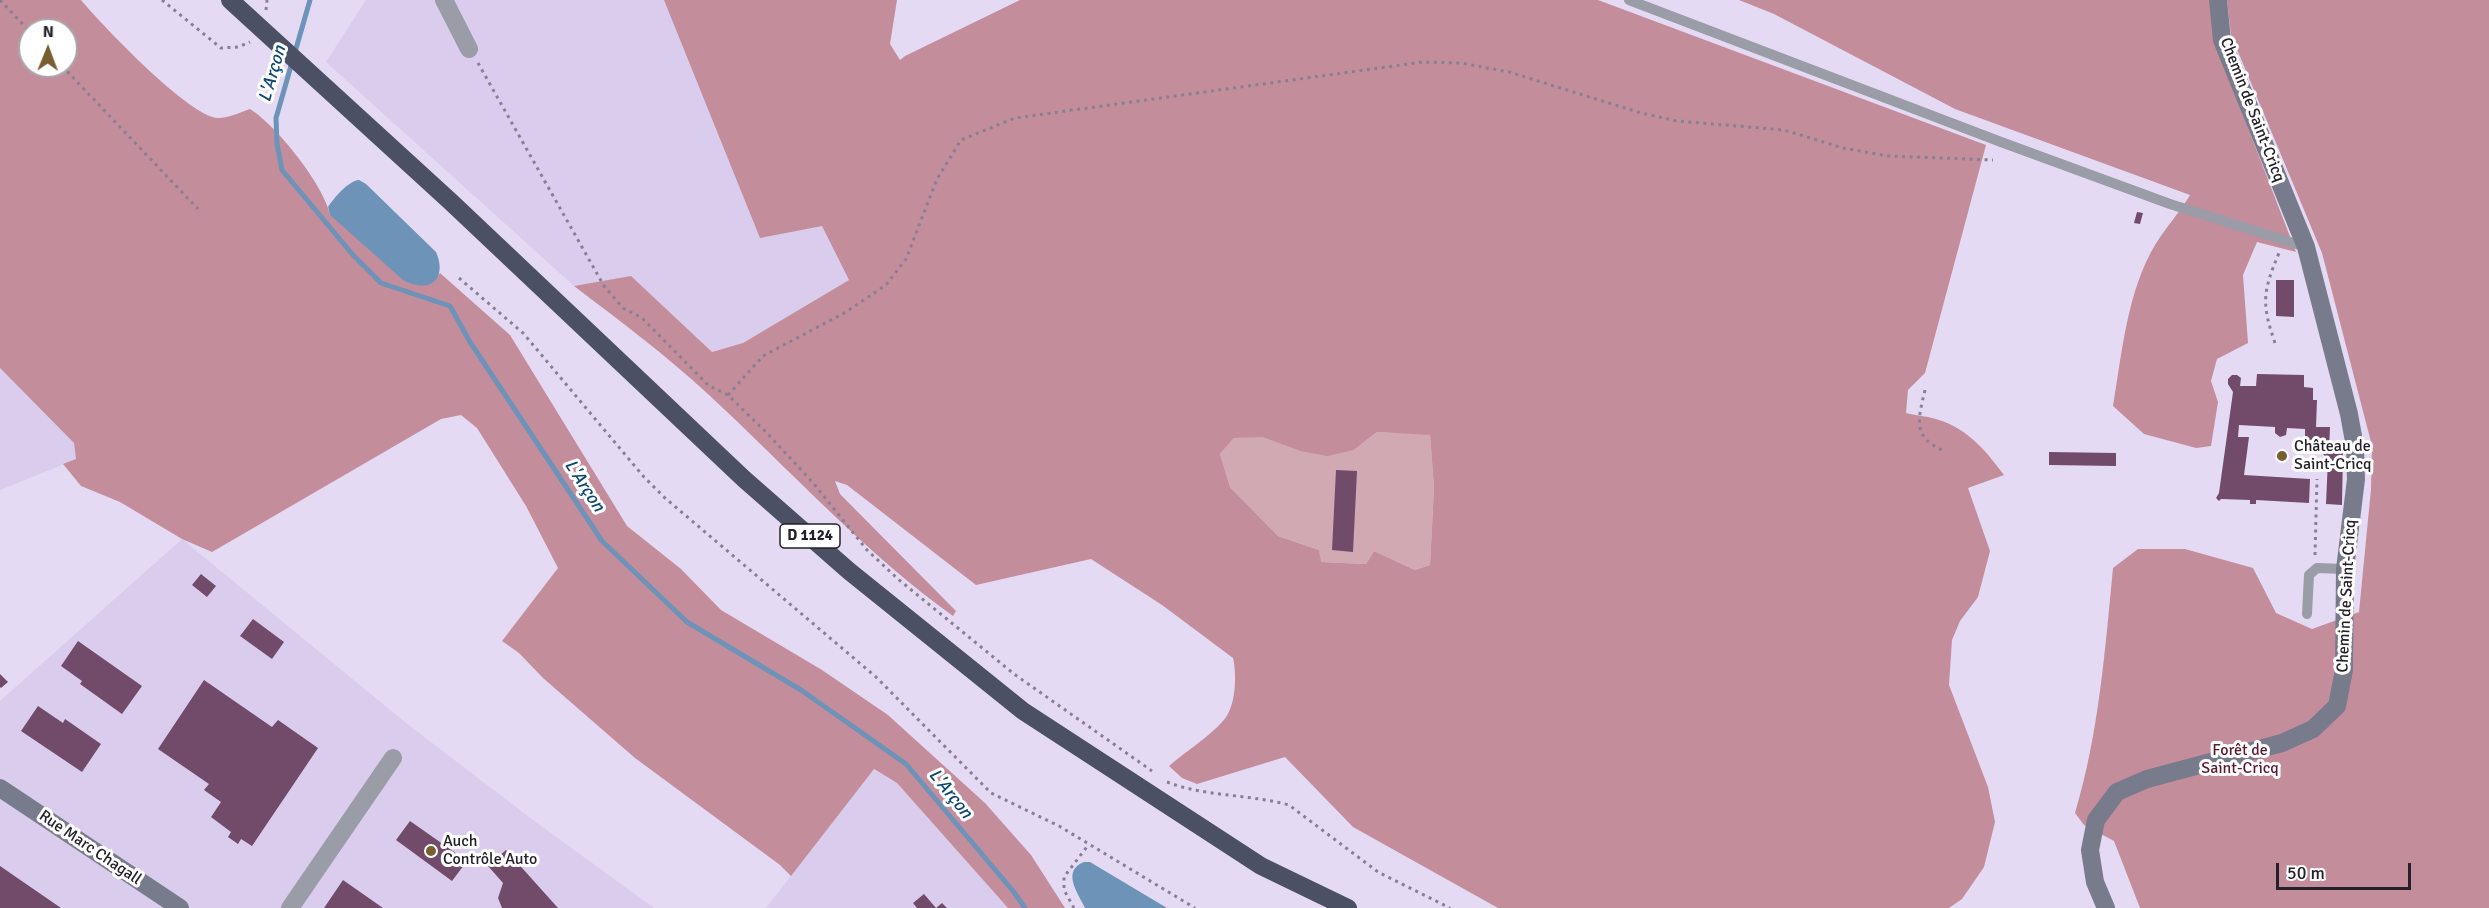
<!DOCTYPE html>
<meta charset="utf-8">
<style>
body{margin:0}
#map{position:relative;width:2489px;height:908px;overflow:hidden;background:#e5daf3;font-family:Signika,sans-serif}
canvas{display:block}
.north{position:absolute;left:18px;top:18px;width:60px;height:60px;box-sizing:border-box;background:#fff;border:2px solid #a8a6aa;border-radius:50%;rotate:1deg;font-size:16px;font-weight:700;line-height:24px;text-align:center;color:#25212a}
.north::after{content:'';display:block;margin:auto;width:21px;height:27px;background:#776030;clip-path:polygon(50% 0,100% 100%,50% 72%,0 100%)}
.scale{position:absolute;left:2276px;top:863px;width:135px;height:27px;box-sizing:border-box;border:3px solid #25212a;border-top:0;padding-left:8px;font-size:18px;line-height:21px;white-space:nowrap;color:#25212a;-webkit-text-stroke:4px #fff;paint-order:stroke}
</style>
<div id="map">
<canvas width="2489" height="908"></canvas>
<div class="north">N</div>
<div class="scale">50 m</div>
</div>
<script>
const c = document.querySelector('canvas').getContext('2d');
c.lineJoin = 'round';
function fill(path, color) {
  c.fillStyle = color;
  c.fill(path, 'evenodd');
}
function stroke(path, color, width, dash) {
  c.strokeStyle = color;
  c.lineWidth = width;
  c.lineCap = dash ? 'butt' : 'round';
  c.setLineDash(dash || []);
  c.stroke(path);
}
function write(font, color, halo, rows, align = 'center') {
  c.font = font + ' Signika,sans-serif';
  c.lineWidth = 6;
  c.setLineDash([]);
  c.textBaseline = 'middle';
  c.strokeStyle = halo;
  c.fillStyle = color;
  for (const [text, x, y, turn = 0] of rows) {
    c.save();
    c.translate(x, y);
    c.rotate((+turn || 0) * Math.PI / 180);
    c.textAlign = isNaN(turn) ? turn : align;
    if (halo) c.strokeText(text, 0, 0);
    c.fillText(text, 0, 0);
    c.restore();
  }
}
fill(new Path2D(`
 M 366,0 L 664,0 L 822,226 L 849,280 L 743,343 L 711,352 L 631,277 L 574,286 L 326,62 Z
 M 0,368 L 74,443 L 77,459 L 0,490 Z
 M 182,539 L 406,723 L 537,823 L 654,908 L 0,908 L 0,701 Z
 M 873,769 L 897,783 L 1008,908 L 766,908 Z`), '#daccec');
fill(new Path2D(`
 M 1377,432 L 1430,434 L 1434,488 L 1430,565 L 1415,570 L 1374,551 L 1366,564 L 1320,562 L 1319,550 L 1278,536 L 1230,487 L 1220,454 L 1234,438 L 1263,436 L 1300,451 L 1354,450 Z`), '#d0a9b3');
fill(new Path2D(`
 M 0,0 L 81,0 C 101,24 191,119 219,118 C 228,118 241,112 250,109 C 276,125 324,185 330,215 L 435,280 L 440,273 L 510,335 L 627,526 L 681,569 L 721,610 L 822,670 L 888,715 L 985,803 L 1031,855 L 1065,908 L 1008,908 L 897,783 L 874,769 L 791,876 L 780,865 L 635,758 L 543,678 L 519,653 L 502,641 L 558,568 L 526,506 L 477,428 L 461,415 L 441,419 L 212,552 L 182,539 L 120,502 L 81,486 L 63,464 L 76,459 L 74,443 L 0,368 ZM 30,30 L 66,30 L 66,66 L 30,66 Z
 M 664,0 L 897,0 L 890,44 L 900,60 L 905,56 L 1020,0 L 1598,0 L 1986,145 L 1925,373 L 1908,390 L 1906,413 C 1917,416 1929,416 1939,420 C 1968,429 1987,452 2004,475 L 1968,488 L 1990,551 L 1978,597 L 1960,621 L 1952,640 L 1949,685 L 1988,787 L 1995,822 L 1984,867 L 1962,899 L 1949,908 L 1498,908 L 1353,827 L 1285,757 L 1197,784 L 1182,778 L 1169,766 C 1186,751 1208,738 1223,721 C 1236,708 1237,675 1233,658 L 1162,605 L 1091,559 L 976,585 L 847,485 L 835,481 L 840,494 L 956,611 L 953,616 C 864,552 789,469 709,395 C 667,356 620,321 574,286 L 631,276 L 712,352 L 743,343 L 849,280 L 822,226 L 760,238 ZM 1377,432 L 1430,435 L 1434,488 L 1430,565 L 1415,570 L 1374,551 L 1366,564 L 1321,562 L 1319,550 L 1278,536 L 1230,487 L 1220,454 L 1234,438 L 1263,437 L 1300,451 L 1327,456 L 1354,450 Z
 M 1739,0 L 2210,0 L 2216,45 L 2296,252 L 2257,242 L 2243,275 L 2248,343 L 2217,359 L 2211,381 L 2218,402 L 2211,446 L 2196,448 L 2144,434 L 2113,406 C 2122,353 2127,292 2155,245 C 2166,227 2180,212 2190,195 L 1955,109 L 1774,14 Z
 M 2227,0 L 2489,0 L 2489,908 L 2140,908 L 2114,841 L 2084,825 L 2075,813 C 2099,733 2105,650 2113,568 L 2138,549 L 2185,549 L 2253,568 L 2276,613 L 2312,629 L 2359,612 L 2371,489 L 2372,446 L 2322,253 L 2231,35 Z`), '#c48d9c');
fill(new Path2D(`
 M 359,180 L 366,184 L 436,252 C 448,280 429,294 403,280 L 330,215 L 328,207 C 334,198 348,181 359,180 Z
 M 1084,862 L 1090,862 L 1167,908 L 1085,908 C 1078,893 1061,871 1084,862 Z`), '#6e93b8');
stroke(new Path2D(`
 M 310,0 L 276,118 L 277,144 L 282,170 L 353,255 L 381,283 L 450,306 L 470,342 L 602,541 L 687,622 L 801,690 L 906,764 L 1013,891 L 1025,908`), '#6e93b8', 5);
fill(new Path2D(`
 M 2137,212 L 2143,213 L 2140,224 L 2134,223 Z
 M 2276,280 L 2294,280 L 2294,317 L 2276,316 Z
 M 2257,374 L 2304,375 L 2304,387 L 2313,388 L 2313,400 L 2317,400 L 2316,427 L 2330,427 L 2329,451 L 2343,451 L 2342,505 L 2326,504 L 2328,459 L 2305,436 L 2305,429 L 2287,428 L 2286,435 L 2280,437 L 2275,433 L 2275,427 L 2239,425 L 2238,437 L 2249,437 L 2244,475 L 2310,479 L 2309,503 L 2256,500 L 2256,504 L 2250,504 L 2250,500 L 2221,499 L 2219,501 L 2216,498 L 2219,493 L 2233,392 L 2228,384 L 2228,379 L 2232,375 L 2237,375 L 2241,378 L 2240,386 L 2256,386 Z
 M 2049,452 L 2116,453 L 2116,466 L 2049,465 Z
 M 1336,470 L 1357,471 L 1353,552 L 1332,550 Z
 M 201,574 L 216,586 L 207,597 L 192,585 Z
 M 253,619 L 284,642 L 272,659 L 240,636 Z
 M 78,641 L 142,686 L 122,714 L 80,684 L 82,681 L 61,666 Z
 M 0,674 L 8,682 L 1,688 L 0,687 Z
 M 204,680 L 272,727 L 278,720 L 318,748 L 252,846 L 241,839 L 238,844 L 228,837 L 231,832 L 211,817 L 221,802 L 204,790 L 209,784 L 158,749 Z
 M 38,706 L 63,723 L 65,719 L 101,744 L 82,772 L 21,731 Z
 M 410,821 L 467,861 L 452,881 L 396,840 Z
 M 506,850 L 558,908 L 502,908 L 498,898 L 503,883 L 488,866 Z
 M 0,866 L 61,908 L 0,908 Z
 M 343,880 L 383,908 L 324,908 Z
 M 924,894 L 936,908 L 942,903 L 947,908 L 917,908 L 913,903 Z`), '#724b6b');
stroke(new Path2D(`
 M 0,0 L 30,32
 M 162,0 L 221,48 L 238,47 L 250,42
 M 266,10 L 267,0
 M 478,63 L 604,286 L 623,308 L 642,318 L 709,386 L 728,395 L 768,434 L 814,484 L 867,550 L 898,579 L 1014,674 L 1152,771
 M 62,66 L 198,209
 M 459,278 L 523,333 L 644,477 L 665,498 L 876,677 L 991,793 L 1059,826 L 1195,908
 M 2275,343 C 2261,303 2263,291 2279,253
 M 1925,390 C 1918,420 1912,437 1944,451
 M 728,395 L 763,356 L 846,312 L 886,285 L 906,259 L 937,179 L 961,140 L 1015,118 L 1423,62 L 1461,63 L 1509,72 L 1641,113 L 1677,121 L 1784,130 L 1843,148 L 1888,156 L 1993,160
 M 2315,555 L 2317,479
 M 1167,782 C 1206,797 1249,794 1289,805 L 1378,872 L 1450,908
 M 1074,908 L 1064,890 L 1064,877 L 1089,844`), '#888092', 3, [3, 4.5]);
stroke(new Path2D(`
 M 1629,0 L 2001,142 L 2170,204 L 2306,247
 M 2307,614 L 2309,575 L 2317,568 L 2345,569`), '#9a9ca7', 10);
stroke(new Path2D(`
 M 444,0 L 469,49
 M 290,908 L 393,758`), '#9a9ca7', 18);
stroke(new Path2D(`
 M 0,788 L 180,908
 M 2106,908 L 2095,882 L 2090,850 L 2096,820 L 2117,792 L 2147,779 L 2282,743 L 2313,729 L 2337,706 L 2344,670 L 2345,569 L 2356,479 L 2355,447 L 2349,414 L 2306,247 L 2222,40 L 2218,0`), '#787b8b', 18);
stroke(new Path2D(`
 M 230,0 L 451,202 L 744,479 L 849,571 L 1023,711 L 1261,866 L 1348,908`), '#4c5065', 18);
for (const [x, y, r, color] of [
 [2282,456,6,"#776030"],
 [431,851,6,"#776030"]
]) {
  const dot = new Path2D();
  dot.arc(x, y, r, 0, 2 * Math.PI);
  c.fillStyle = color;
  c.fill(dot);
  stroke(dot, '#fff', 2);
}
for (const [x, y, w] of [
 [810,536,60]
]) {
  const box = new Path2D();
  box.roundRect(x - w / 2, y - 12, w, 24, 4.5);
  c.fillStyle = '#fff';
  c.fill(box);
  stroke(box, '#25212a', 1.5);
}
write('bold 15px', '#25212a', null, [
 ["D 1124",810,536]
]);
write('16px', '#25212a', '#fff', [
 ["Chemin de Saint-Cricq",2252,110,69],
 ["Chemin de Saint-Cricq",2347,596,-87],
 ["Rue Marc Chagall",90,848,34]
]);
write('16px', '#25212a', '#fff', [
 ["Château de",2294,447],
 ["Saint-Cricq",2294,465],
 ["Auch",443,842],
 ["Contrôle Auto",443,860]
], 'left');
write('16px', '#5b1932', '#fff', [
 ["Forêt de",2240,751],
 ["Saint-Cricq",2240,769]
]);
write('italic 18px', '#0b4777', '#fff', [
 ["L'Arçon",273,74,-74],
 ["L'Arçon",584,486,57],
 ["L'Arçon",950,794,51]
]);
</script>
